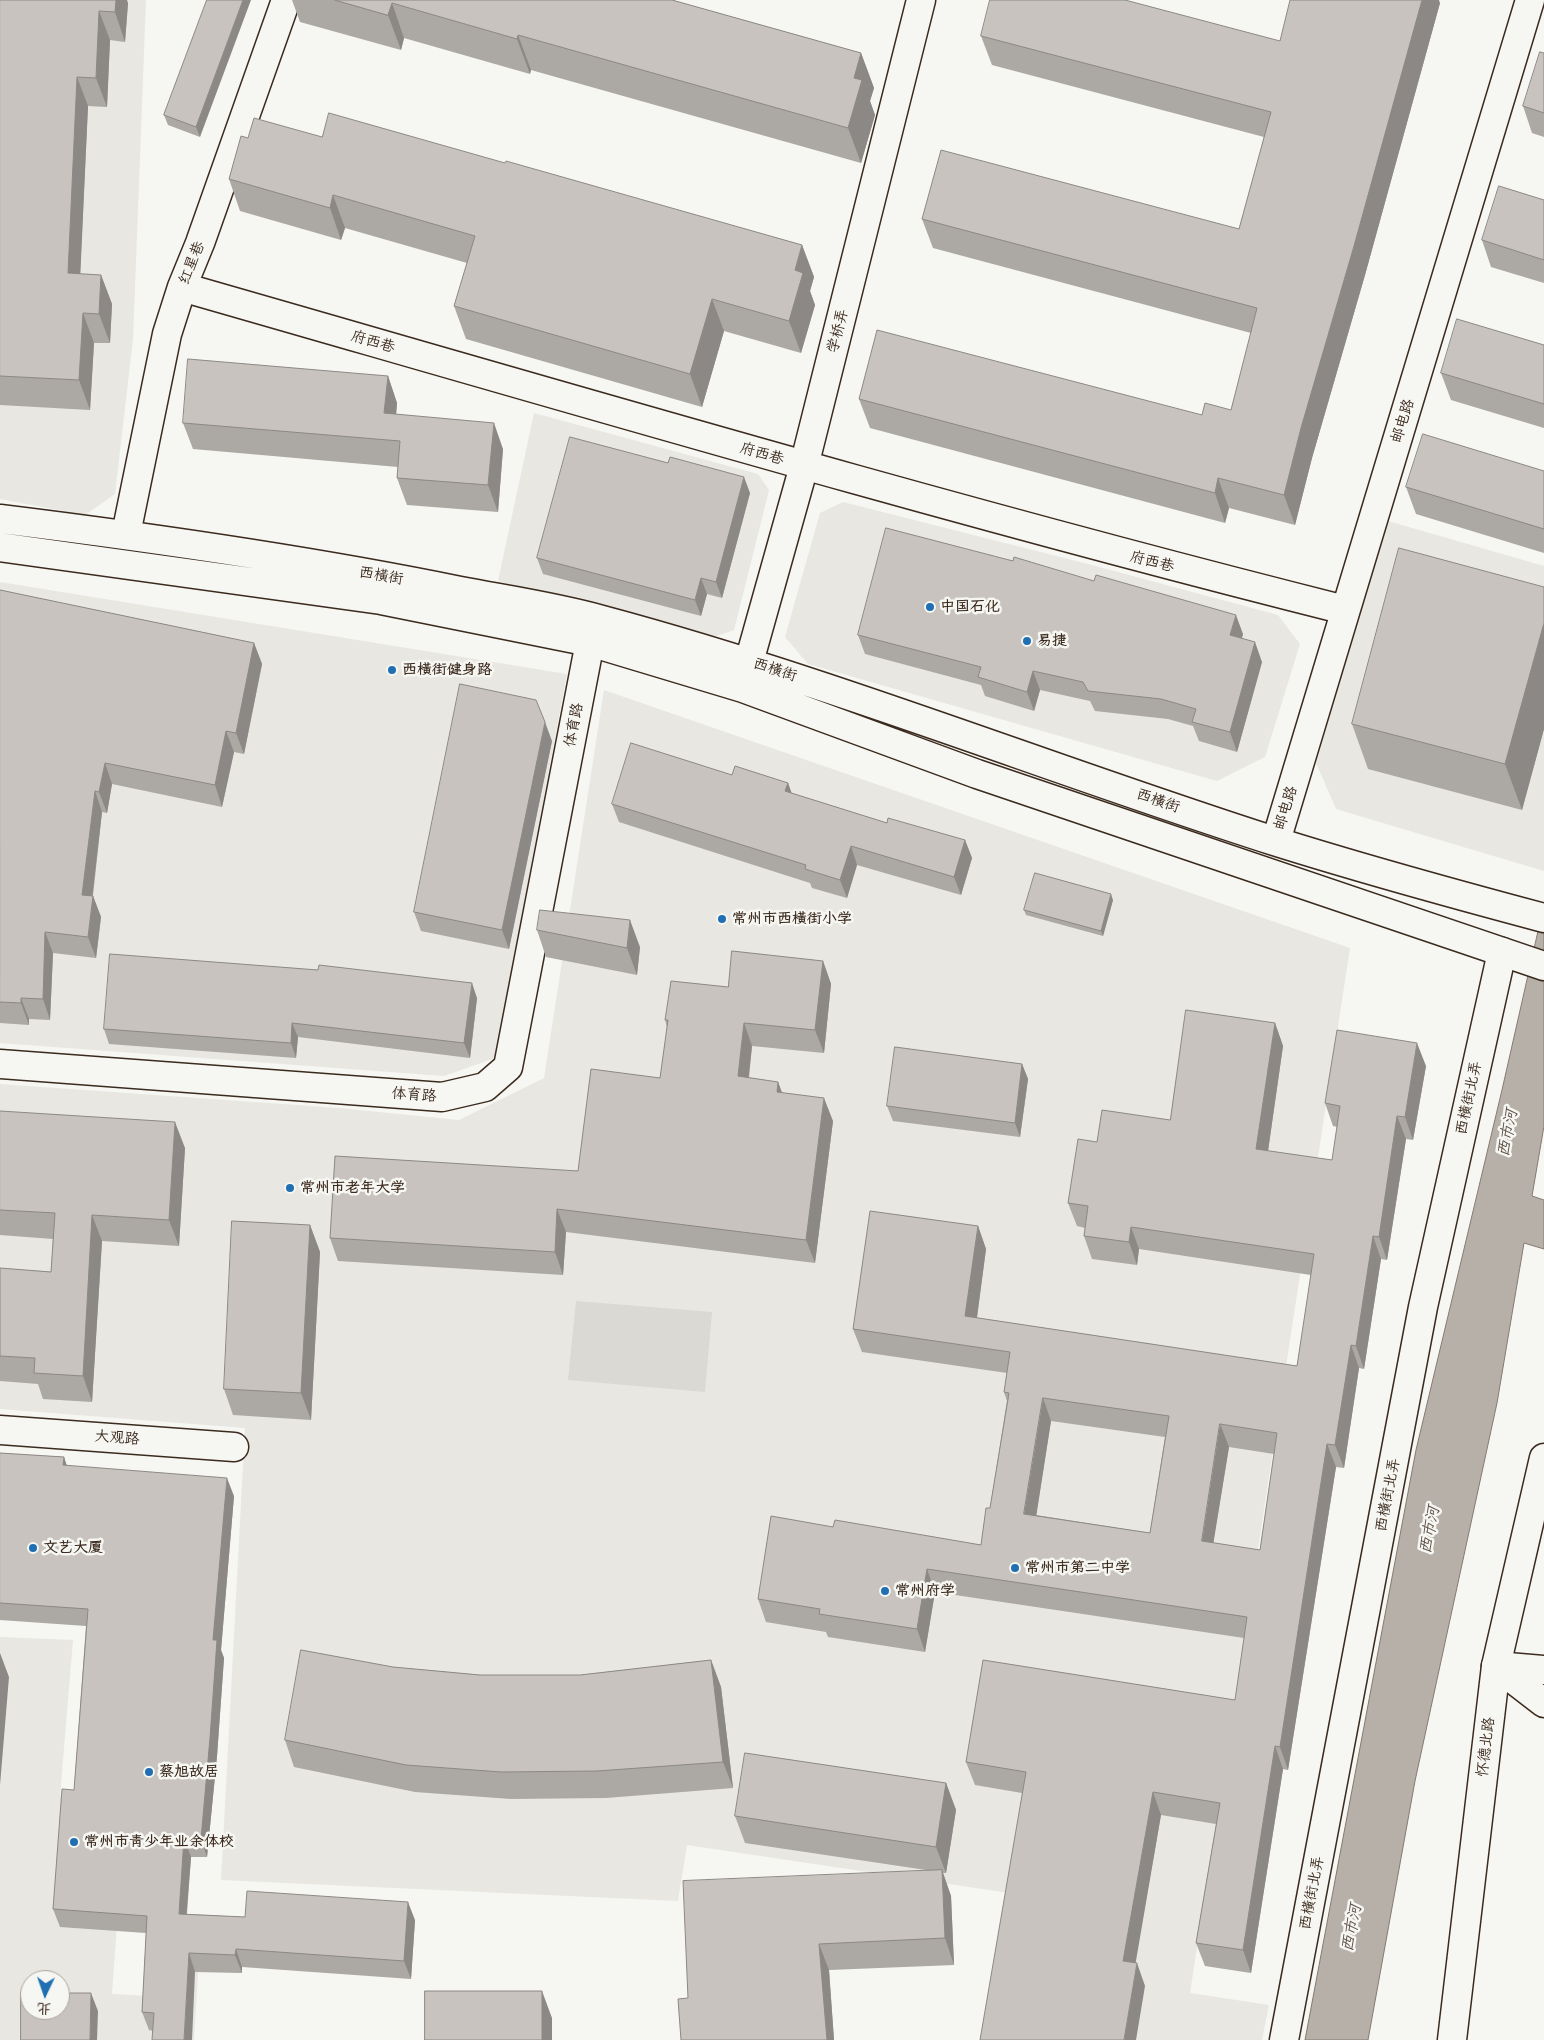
<!DOCTYPE html>
<meta charset="utf-8">
<style>
body{margin:0}
#map{position:relative;width:1544px;height:2040px;overflow:hidden;background:#f6f6f2;font-family:"Playpen Sans","LXGW WenKai TC",sans-serif}
canvas{display:block}
.north{position:absolute;left:20px;top:1970px;width:50px;height:50px;box-sizing:border-box;background:#f6f6f2;border:1px solid #aba49d;border-radius:50%;rotate:183deg;font-size:14px;font-weight:700;line-height:20px;text-align:center;color:#3b2a1e}
.north::after{content:'';display:block;margin:auto;width:18px;height:22px;background:#1f6fb2;clip-path:polygon(50% 0,100% 100%,50% 72%,0 100%)}
</style>
<div id="map">
<canvas width="1544" height="2040"></canvas>
<div class="north">北</div>
</div>
<script>
const c = document.querySelector('canvas').getContext('2d');
c.lineJoin = 'round';
function fill(path, color) {
  c.fillStyle = color;
  c.fill(path, 'evenodd');
}
function stroke(path, color, width, dash) {
  c.strokeStyle = color;
  c.lineWidth = width;
  c.lineCap = dash ? 'butt' : 'round';
  c.setLineDash(dash || []);
  c.stroke(path);
}
function write(font, color, halo, rows, align = 'center') {
  c.font = font + ' "Playpen Sans","LXGW WenKai TC",sans-serif';
  c.lineWidth = 5;
  c.setLineDash([]);
  c.textBaseline = 'middle';
  c.strokeStyle = halo;
  c.fillStyle = color;
  for (const [text, x, y, turn = 0] of rows) {
    c.save();
    c.translate(x, y);
    c.rotate((+turn || 0) * Math.PI / 180);
    c.textAlign = isNaN(turn) ? turn : align;
    if (halo) c.strokeText(text, 0, 0);
    c.fillText(text, 0, 0);
    c.restore();
  }
}
fill(new Path2D(`
 M 0,0 L 146,0 L 133,339 L 115,494 L 85,515 L 0,499 Z
 M 534,413 L 758,474 L 769,490 L 734,630 L 714,637 L 498,581 Z
 M 843,502 L 1088,564 L 1278,615 L 1300,644 L 1265,757 L 1217,781 L 808,664 L 785,637 L 820,513 Z
 M 1388,521 L 1544,566 L 1544,871 L 1336,809 L 1316,763 Z
 M 0,582 L 567,674 L 495,1058 L 444,1076 L 0,1043 Z
 M 604,690 L 1350,948 L 1190,1993 L 1269,2005 L 1262,2040 L 984,2040 L 1009,1893 L 687,1845 L 678,1901 L 221,1880 L 245,1428 L 0,1409 L 0,1084 L 339,1108 L 459,1120 L 544,1078 Z
 M 0,1637 L 73,1640 L 60,1796 L 151,1804 L 117,1925 L 112,1994 L 147,1996 L 200,1942 L 194,2040 L 0,2040 ZM 30,1980 L 60,1980 L 60,2010 L 30,2010 Z`), '#e8e7e2');
fill(new Path2D(`
 M 576,1301 L 712,1312 L 705,1392 L 568,1380 Z`), '#dad9d3');
const water = new Path2D(`
 M 1544,905 L 1544,1126 L 1532,1196 L 1544,1200 L 1544,1249 L 1524,1243 L 1497,1403 L 1415,1781 L 1368,2040 L 1305,2040 L 1416,1450 L 1502,1090 Z`);
fill(water, '#b6b0a9');
stroke(water, '#857a71', 1);
const street = new Path2D(`
 M 182,287 C 569,398 955,512 1345,610
 M 126,534 L 167,334 L 182,287 L 200,243 L 286,0
 M 749,662 L 804,466 L 921,0
 M 0,1064 L 442,1097 L 485,1087 L 508,1067 L 590,642
 M 0,1430 L 234,1447
 M 1284,2040 L 1423,1307 L 1502,952`);
const secondary = new Path2D(`
 M 0,519 C 154,538 308,560 460,591 C 507,600 556,607 602,620 C 830,681 1049,769 1274,841 C 1363,869 1454,894 1544,918
 M 0,547 L 381,600 L 590,642 L 743,688 L 977,774 L 1544,966
 M 1276,841 L 1530,0
 M 1496,1666 L 1544,1703
 M 1496,1666 L 1544,1670`);
const primary = new Path2D(`
 M 1452,2040 L 1496,1666 L 1544,1458`);
stroke(street, '#3b2a1e', 31);
stroke(secondary, '#3b2a1e', 31);
stroke(primary, '#3b2a1e', 31);
stroke(street, '#f6f6f2', 28);
stroke(secondary, '#f6f6f2', 28);
stroke(primary, '#f6f6f2', 28);
fill(new Path2D(`
 M 0,0 L 128,3 L 125,42 L 110,40 L 107,107 L 88,106 L 80,274 L 101,275 L 112,304 L 110,343 L 94,343 L 90,410 L 0,405 Z
 M 207,0 L 200,137 L 168,125 L 164,115 Z
 M 292,0 L 672,0 L 861,53 L 874,88 L 870,101 L 875,115 L 861,163 L 531,70 L 530,74 L 404,38 L 401,50 L 300,22 Z
 M 1440,3 L 1365,275 L 1312,458 L 1295,525 L 1229,508 L 1225,523 L 870,428 L 859,399 L 1202,415 L 1231,410 L 1251,333 L 933,248 L 922,219 L 1239,229 L 1264,137 L 992,65 L 981,36 L 1280,41 Z
 M 1544,53 L 1544,137 L 1532,133 L 1523,106 Z
 M 322,137 L 505,163 L 802,245 L 814,277 L 810,291 L 815,305 L 801,353 L 724,331 L 702,407 L 466,339 L 454,306 L 467,263 L 345,228 L 341,240 L 240,211 L 229,179 L 248,138 Z
 M 1544,200 L 1544,283 L 1491,267 L 1482,240 Z
 M 1544,345 L 1544,428 L 1451,400 L 1441,373 Z
 M 388,376 L 397,403 L 396,414 L 503,449 L 498,512 L 407,505 L 397,478 L 398,467 L 193,449 L 183,423 Z
 M 1544,471 L 1544,553 L 1416,514 L 1406,487 Z
 M 750,493 L 722,598 L 707,594 L 701,616 L 543,574 L 537,558 Z
 M 1544,587 L 1544,729 L 1522,810 L 1368,769 L 1352,724 Z
 M 0,590 L 254,643 L 262,664 L 244,754 L 234,752 L 222,807 L 112,784 L 107,813 L 102,812 L 93,896 L 101,917 L 96,958 L 53,953 L 50,1020 L 29,1019 L 29,1025 L 0,1023 Z
 M 1243,634 L 1242,638 L 1262,662 L 1237,752 L 1199,741 L 1193,726 L 1168,719 L 1095,711 L 1090,701 L 1040,690 L 1034,711 L 985,696 L 981,685 L 865,654 L 858,635 Z
 M 552,741 L 509,949 L 421,931 L 414,912 Z
 M 732,775 L 788,783 L 791,793 L 887,823 L 965,840 L 972,858 L 961,895 L 857,865 L 847,898 L 812,888 L 810,883 L 619,822 L 612,804 Z
 M 1113,900 L 1103,936 L 1026,915 L 1024,910 Z
 M 537,930 L 640,947 L 637,975 L 546,957 Z
 M 823,961 L 831,984 L 824,1053 L 752,1046 L 749,1078 L 778,1082 L 782,1092 L 833,1121 L 815,1263 L 566,1232 L 563,1275 L 338,1261 L 330,1238 L 578,1171 L 660,1078 L 667,1027 L 665,1020 L 728,987 Z
 M 477,998 L 470,1058 L 298,1037 L 296,1058 L 109,1044 L 104,1029 Z
 M 1275,1023 L 1283,1046 L 1268,1151 L 1332,1160 L 1337,1127 L 1333,1126 L 1325,1103 L 1426,1066 L 1413,1140 L 1406,1139 L 1387,1260 L 1381,1259 L 1364,1369 L 1359,1368 L 1344,1468 L 1336,1467 L 1288,1770 L 1283,1769 L 1251,1973 L 1205,1966 L 1196,1943 L 1216,1824 L 1161,1815 L 1135,1962 L 1145,1986 L 1022,1793 L 975,1785 L 966,1762 L 1235,1700 L 1244,1638 L 935,1592 L 925,1652 L 828,1637 L 826,1632 L 766,1622 L 758,1599 L 833,1527 L 981,1545 L 990,1508 L 1007,1401 L 1004,1392 L 1007,1373 L 862,1352 L 853,1329 L 978,1226 L 986,1249 L 977,1318 L 1297,1366 L 1311,1275 L 1139,1249 L 1137,1265 L 1092,1259 L 1084,1236 L 1085,1228 L 1077,1226 L 1068,1203 L 1097,1142 L 1170,1120 ZM 1051,1421 L 1165,1437 L 1150,1533 L 1036,1515 ZM 1229,1447 L 1274,1454 L 1260,1550 L 1213,1543 Z
 M 1022,1064 L 1028,1079 L 1020,1137 L 893,1121 L 887,1106 Z
 M 0,1111 L 185,1148 L 179,1246 L 102,1241 L 92,1402 L 43,1399 L 38,1384 L 0,1381 L 0,1268 L 51,1272 L 53,1239 L 0,1235 Z
 M 310,1225 L 320,1252 L 311,1420 L 233,1415 L 224,1389 Z
 M 0,1453 L 64,1457 L 66,1465 L 234,1496 L 221,1650 L 224,1658 L 217,1756 L 207,1857 L 191,1857 L 187,1914 L 245,1917 L 415,1920 L 411,1979 L 242,1967 L 242,1973 L 195,1972 L 153,2031 L 149,2030 L 142,2012 L 146,1933 L 60,1927 L 53,1909 L 74,1790 L 86,1626 L 0,1620 Z
 M 711,1660 L 721,1687 L 733,1788 L 606,1798 L 511,1799 L 415,1792 L 294,1767 L 285,1740 L 393,1667 L 480,1675 L 580,1675 Z
 M 946,1783 L 956,1810 L 946,1873 L 943,1873 L 951,1896 L 954,1965 L 829,1970 L 834,2040 L 681,2040 L 688,1998 L 926,1870 L 745,1843 L 735,1816 Z`), '#aca8a3');
fill(new Path2D(`
 M 116,0 L 127,0 L 128,3 L 125,42 L 115,12 Z
 M 243,0 L 251,0 L 200,137 L 196,127 Z
 M 1422,0 L 1439,0 L 1440,3 L 1365,275 L 1312,458 L 1295,525 L 1284,495 L 1301,428 Z
 M 392,3 L 404,38 L 401,50 L 388,15 Z
 M 99,11 L 110,40 L 107,107 L 96,78 Z
 M 518,35 L 531,70 L 530,74 L 517,39 Z
 M 861,53 L 874,88 L 870,101 L 875,115 L 861,163 L 848,128 L 854,78 Z
 M 77,77 L 88,106 L 79,303 L 68,273 Z
 M 333,195 L 345,228 L 341,240 L 330,208 Z
 M 802,245 L 814,277 L 810,291 L 815,305 L 801,353 L 789,321 L 795,270 Z
 M 101,275 L 112,304 L 110,343 L 99,314 Z
 M 712,299 L 724,331 L 702,407 L 690,374 Z
 M 83,313 L 94,343 L 90,410 L 79,380 Z
 M 388,376 L 397,403 L 394,440 L 384,413 Z
 M 494,423 L 503,449 L 498,512 L 488,485 Z
 M 744,477 L 750,493 L 722,598 L 716,582 Z
 M 1218,478 L 1229,508 L 1225,523 L 1215,493 Z
 M 701,578 L 707,594 L 701,616 L 695,600 Z
 M 1236,615 L 1243,634 L 1237,655 L 1230,635 Z
 M 1544,623 L 1544,729 L 1522,810 L 1505,764 Z
 M 1255,642 L 1262,662 L 1237,752 L 1230,732 Z
 M 254,643 L 262,664 L 244,754 L 236,733 Z
 M 1033,671 L 1040,690 L 1034,711 L 1027,692 Z
 M 545,722 L 552,741 L 509,949 L 502,930 Z
 M 226,731 L 234,752 L 222,807 L 215,785 Z
 M 105,763 L 112,784 L 107,813 L 99,792 Z
 M 788,783 L 795,802 L 785,791 Z
 M 95,791 L 102,812 L 90,916 L 82,895 Z
 M 965,840 L 972,858 L 961,895 L 954,877 Z
 M 851,846 L 857,865 L 847,898 L 840,880 Z
 M 1111,894 L 1113,900 L 1103,936 L 1101,931 Z
 M 93,896 L 101,917 L 96,958 L 88,937 Z
 M 630,920 L 640,947 L 637,975 L 627,948 Z
 M 45,932 L 53,953 L 50,1020 L 43,999 Z
 M 823,961 L 831,984 L 824,1053 L 815,1030 Z
 M 472,983 L 477,998 L 470,1058 L 464,1043 Z
 M 21,998 L 29,1019 L 29,1025 L 21,1003 Z
 M 292,1023 L 298,1037 L 296,1058 L 291,1043 Z
 M 744,1023 L 752,1046 L 746,1100 L 738,1076 Z
 M 1275,1023 L 1283,1046 L 1265,1172 L 1256,1149 Z
 M 1417,1043 L 1426,1066 L 1413,1140 L 1405,1117 Z
 M 1022,1064 L 1028,1079 L 1020,1137 L 1015,1123 Z
 M 778,1082 L 786,1105 L 777,1092 Z
 M 824,1098 L 833,1121 L 815,1263 L 806,1240 Z
 M 1397,1116 L 1406,1139 L 1387,1260 L 1379,1237 Z
 M 175,1122 L 185,1148 L 179,1246 L 169,1220 Z
 M 557,1209 L 566,1232 L 563,1275 L 555,1252 Z
 M 92,1215 L 102,1241 L 92,1402 L 83,1376 Z
 M 310,1225 L 320,1252 L 311,1420 L 301,1393 Z
 M 978,1226 L 986,1249 L 974,1339 L 965,1316 Z
 M 1131,1227 L 1139,1249 L 1137,1265 L 1129,1242 Z
 M 1373,1236 L 1381,1259 L 1364,1369 L 1356,1346 Z
 M 1351,1345 L 1359,1368 L 1344,1468 L 1335,1445 Z
 M 1043,1398 L 1051,1421 L 1033,1537 L 1024,1514 Z
 M 1220,1424 L 1229,1447 L 1210,1564 L 1202,1541 Z
 M 1327,1444 L 1336,1467 L 1288,1770 L 1280,1747 Z
 M 64,1457 L 70,1475 L 63,1465 Z
 M 227,1478 L 234,1496 L 221,1650 L 224,1658 L 217,1756 L 207,1857 L 201,1839 L 213,1640 Z
 M 927,1569 L 935,1592 L 925,1652 L 917,1629 Z
 M 0,1653 L 9,1677 L 0,1785 Z
 M 711,1660 L 721,1687 L 733,1788 L 723,1762 Z
 M 1275,1746 L 1283,1769 L 1251,1973 L 1243,1950 Z
 M 946,1783 L 956,1810 L 946,1873 L 936,1847 Z
 M 1153,1792 L 1161,1815 L 1132,1984 L 1123,1961 Z
 M 184,1838 L 191,1857 L 185,1932 L 179,1914 Z
 M 942,1870 L 951,1896 L 954,1965 L 945,1938 Z
 M 408,1902 L 415,1920 L 411,1979 L 404,1961 Z
 M 819,1944 L 829,1970 L 834,2040 L 827,2040 Z
 M 236,1949 L 242,1967 L 242,1973 L 235,1955 Z
 M 189,1953 L 195,1972 L 192,2040 L 184,2040 Z
 M 1137,1963 L 1145,1986 L 1136,2040 L 1124,2040 Z
 M 542,1991 L 552,2018 L 552,2040 L 542,2040 Z
 M 91,1993 L 98,2011 L 97,2040 L 90,2040 Z`), '#8c8885');
const building = new Path2D(`
 M 0,0 L 116,0 L 115,12 L 99,11 L 96,78 L 77,77 L 68,273 L 101,275 L 99,314 L 83,313 L 79,380 L 0,376 Z
 M 207,0 L 243,0 L 196,127 L 164,115 Z
 M 335,0 L 672,0 L 861,53 L 854,78 L 862,80 L 848,128 L 518,35 L 517,39 L 392,3 L 388,15 Z
 M 990,0 L 1125,0 L 1280,41 L 1290,0 L 1422,0 L 1354,246 L 1301,428 L 1284,495 L 1218,478 L 1215,493 L 859,399 L 877,330 L 1202,415 L 1205,403 L 1231,410 L 1257,308 L 922,219 L 941,150 L 1239,229 L 1271,112 L 981,36 Z
 M 1540,52 L 1544,53 L 1544,113 L 1523,106 Z
 M 329,113 L 505,163 L 506,161 L 802,245 L 795,270 L 803,273 L 789,321 L 712,299 L 690,374 L 454,306 L 475,236 L 333,195 L 330,208 L 229,179 L 241,136 L 248,138 L 254,118 L 322,137 Z
 M 1499,186 L 1544,200 L 1544,260 L 1482,240 Z
 M 1457,319 L 1544,345 L 1544,404 L 1441,373 Z
 M 188,359 L 388,376 L 384,413 L 494,423 L 488,485 L 397,478 L 400,441 L 183,423 Z
 M 1423,434 L 1544,471 L 1544,529 L 1406,487 Z
 M 570,437 L 668,463 L 670,457 L 744,477 L 716,582 L 701,578 L 695,600 L 537,558 Z
 M 886,528 L 1013,561 L 1014,557 L 1094,581 L 1096,575 L 1236,615 L 1230,635 L 1255,642 L 1230,732 L 1192,722 L 1196,709 L 1161,699 L 1088,691 L 1083,682 L 1033,671 L 1027,692 L 978,677 L 981,667 L 858,635 Z
 M 1399,548 L 1544,587 L 1544,623 L 1505,764 L 1352,724 Z
 M 0,590 L 254,643 L 236,733 L 226,731 L 215,785 L 105,763 L 99,792 L 95,791 L 82,895 L 93,896 L 88,937 L 45,932 L 43,999 L 21,998 L 21,1003 L 0,1002 Z
 M 460,684 L 536,700 L 545,722 L 502,930 L 414,912 Z
 M 631,743 L 732,775 L 735,766 L 788,783 L 785,791 L 887,823 L 888,818 L 965,840 L 954,877 L 851,846 L 840,880 L 805,869 L 806,865 L 612,804 Z
 M 1035,873 L 1111,894 L 1101,931 L 1024,910 Z
 M 540,910 L 630,920 L 627,948 L 537,930 Z
 M 732,951 L 823,961 L 815,1030 L 744,1023 L 738,1076 L 778,1082 L 777,1092 L 824,1098 L 806,1240 L 557,1209 L 555,1252 L 330,1238 L 335,1156 L 578,1171 L 591,1069 L 660,1078 L 668,1020 L 665,1020 L 671,981 L 728,987 Z
 M 110,954 L 318,970 L 319,965 L 472,983 L 464,1043 L 292,1023 L 291,1043 L 104,1029 Z
 M 1186,1010 L 1275,1023 L 1256,1149 L 1332,1160 L 1340,1106 L 1325,1103 L 1337,1030 L 1417,1043 L 1405,1117 L 1397,1116 L 1379,1237 L 1373,1236 L 1356,1346 L 1351,1345 L 1335,1445 L 1327,1444 L 1280,1747 L 1275,1746 L 1243,1950 L 1196,1943 L 1220,1803 L 1153,1792 L 1123,1961 L 1137,1963 L 1124,2040 L 980,2040 L 1026,1772 L 966,1762 L 983,1660 L 1235,1700 L 1247,1617 L 927,1569 L 917,1629 L 819,1614 L 820,1609 L 758,1599 L 771,1516 L 833,1527 L 835,1520 L 981,1545 L 986,1508 L 990,1508 L 1009,1393 L 1004,1392 L 1010,1352 L 853,1329 L 870,1211 L 978,1226 L 965,1316 L 1297,1366 L 1314,1254 L 1131,1227 L 1129,1242 L 1084,1236 L 1088,1206 L 1068,1203 L 1078,1139 L 1097,1142 L 1102,1110 L 1170,1120 ZM 1043,1398 L 1169,1416 L 1150,1533 L 1024,1514 ZM 1220,1424 L 1277,1433 L 1260,1550 L 1202,1541 Z
 M 895,1047 L 1022,1064 L 1015,1123 L 887,1106 Z
 M 0,1111 L 175,1122 L 169,1220 L 92,1215 L 83,1376 L 34,1373 L 35,1358 L 0,1356 L 0,1268 L 51,1272 L 55,1213 L 0,1210 Z
 M 232,1221 L 310,1225 L 301,1393 L 224,1389 Z
 M 0,1453 L 64,1457 L 63,1465 L 227,1478 L 213,1640 L 217,1640 L 210,1738 L 201,1839 L 184,1838 L 179,1914 L 245,1917 L 247,1891 L 408,1902 L 404,1961 L 236,1949 L 235,1955 L 189,1953 L 184,2040 L 152,2040 L 154,2013 L 142,2012 L 147,1916 L 53,1909 L 62,1789 L 74,1790 L 88,1609 L 0,1603 Z
 M 301,1650 L 393,1667 L 480,1675 L 580,1675 L 711,1660 L 723,1762 L 597,1771 L 501,1772 L 406,1765 L 285,1740 Z
 M 745,1753 L 946,1783 L 936,1847 L 735,1816 Z
 M 942,1870 L 945,1938 L 819,1944 L 827,2040 L 681,2040 L 678,1999 L 688,1998 L 683,1881 Z
 M 425,1991 L 542,1991 L 542,2040 L 425,2040 Z
 M 21,1992 L 30,1992 L 30,2010 L 60,2010 L 60,1993 L 91,1993 L 90,2040 L 21,2040 Z`);
fill(building, '#c8c3be');
stroke(building, '#8c8885', 1);
for (const [x, y, r, color] of [
 [930,607,5,"#1f6fb2"],
 [1027,641,5,"#1f6fb2"],
 [392,670,5,"#1f6fb2"],
 [722,919,5,"#1f6fb2"],
 [290,1188,5,"#1f6fb2"],
 [33,1548,5,"#1f6fb2"],
 [1015,1568,5,"#1f6fb2"],
 [885,1591,5,"#1f6fb2"],
 [149,1772,5,"#1f6fb2"],
 [74,1842,5,"#1f6fb2"]
]) {
  const dot = new Path2D();
  dot.arc(x, y, r, 0, 2 * Math.PI);
  c.fillStyle = color;
  c.fill(dot);
  stroke(dot, '#f6f6f2', 2);
}
write('15px', '#3b2a1e', '#f6f6f2', [
 ["红星巷",192,263,-68],
 ["学桥弄",838,331,-76],
 ["府西巷",373,342,16],
 ["邮电路",1403,421,-73],
 ["府西巷",762,454,16],
 ["府西巷",1152,562,14],
 ["西横街",381,576,10],
 ["西横街",775,670,18],
 ["体育路",574,725,-79],
 ["西横街",1158,801,19],
 ["邮电路",1286,808,-73],
 ["体育路",414,1095,4],
 ["西横街北弄",1469,1098,-78],
 ["大观路",117,1438,4],
 ["西横街北弄",1388,1495,-79],
 ["怀德北路",1486,1747,-83],
 ["西横街北弄",1312,1893,-79]
]);
write('bold 15px', '#3b2a1e', '#f6f6f2', [
 ["中国石化",940,607],
 ["易捷",1037,641],
 ["西横街健身路",402,670],
 ["常州市西横街小学",732,919],
 ["常州市老年大学",300,1188],
 ["文艺大厦",43,1548],
 ["常州市第二中学",1025,1568],
 ["常州府学",895,1591],
 ["蔡旭故居",159,1772],
 ["常州市青少年业余体校",84,1842]
], 'left');
write('italic 16px', '#605248', '#f6f6f2', [
 ["西市河",1508,1133,-79],
 ["西市河",1430,1530,-79],
 ["西市河",1352,1928,-79]
]);
</script>
